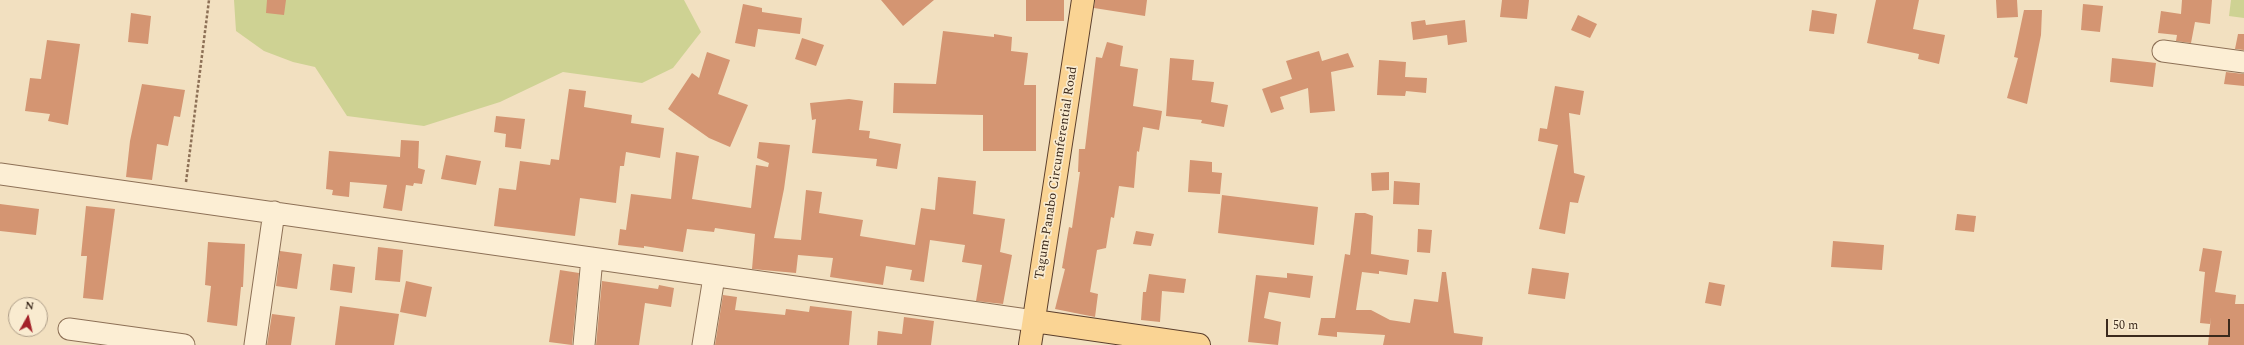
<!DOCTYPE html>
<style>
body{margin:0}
#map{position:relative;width:2244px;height:345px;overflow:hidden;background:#f2e0c0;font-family:Spectral,serif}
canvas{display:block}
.north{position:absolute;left:8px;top:297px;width:40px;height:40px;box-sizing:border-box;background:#f9ebd0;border:1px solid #ad9d88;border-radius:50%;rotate:8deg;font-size:11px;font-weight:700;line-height:16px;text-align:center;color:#3b291c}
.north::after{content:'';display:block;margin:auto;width:14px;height:18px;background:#a32028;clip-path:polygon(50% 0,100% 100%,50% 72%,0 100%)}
.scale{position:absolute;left:2106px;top:319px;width:124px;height:18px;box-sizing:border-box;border:2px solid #3b291c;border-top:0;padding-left:5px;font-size:12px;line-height:14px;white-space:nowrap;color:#3b291c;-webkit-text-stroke:3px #f9ebd0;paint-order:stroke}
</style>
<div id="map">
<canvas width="2244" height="345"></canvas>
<div class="north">N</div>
<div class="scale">50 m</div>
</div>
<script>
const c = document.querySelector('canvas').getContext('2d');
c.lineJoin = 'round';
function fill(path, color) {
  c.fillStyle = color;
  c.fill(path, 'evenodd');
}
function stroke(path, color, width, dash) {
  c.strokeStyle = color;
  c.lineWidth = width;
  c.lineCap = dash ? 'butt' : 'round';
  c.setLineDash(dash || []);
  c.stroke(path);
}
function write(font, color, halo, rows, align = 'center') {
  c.font = font + ' Spectral,serif';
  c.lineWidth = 3.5;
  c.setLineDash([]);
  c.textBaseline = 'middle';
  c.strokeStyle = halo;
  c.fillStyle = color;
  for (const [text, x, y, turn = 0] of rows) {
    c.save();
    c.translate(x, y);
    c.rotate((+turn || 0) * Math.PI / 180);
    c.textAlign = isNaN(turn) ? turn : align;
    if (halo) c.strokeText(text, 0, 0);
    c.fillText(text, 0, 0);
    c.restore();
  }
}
fill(new Path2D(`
 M 234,0 L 684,0 L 701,32 L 673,68 L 642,83 L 563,72 L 500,102 L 424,126 L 347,116 L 315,67 L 293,62 L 264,51 L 236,31 Z
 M 2231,0 L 2244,0 L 2244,18 L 2229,16 Z`), '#ced293');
fill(new Path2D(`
 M 267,0 L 286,0 L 284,15 L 266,13 Z
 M 881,0 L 934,0 L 903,26 Z
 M 1026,0 L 1064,0 L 1064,21 L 1026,21 Z
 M 1095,0 L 1147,0 L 1145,16 L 1094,8 Z
 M 1502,0 L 1529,0 L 1527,19 L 1500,17 Z
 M 1876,0 L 1919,0 L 1913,29 L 1945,35 L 1939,64 L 1918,59 L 1919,54 L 1867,43 Z
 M 1996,0 L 2017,0 L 2018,17 L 1997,18 Z
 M 2182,0 L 2212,0 L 2210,24 L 2195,22 L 2191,43 L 2176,41 L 2177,35 L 2158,33 L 2161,11 L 2181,14 Z
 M 743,4 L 762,8 L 762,12 L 802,18 L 800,34 L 758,29 L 755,47 L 735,43 Z
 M 2083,4 L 2103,6 L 2100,32 L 2081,30 Z
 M 1812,10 L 1837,14 L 1834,34 L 1809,31 Z
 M 2024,10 L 2042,10 L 2041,35 L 2027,104 L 2007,98 L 2018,58 L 2014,57 Z
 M 131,13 L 151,16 L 148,44 L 128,42 Z
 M 1578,15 L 1597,24 L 1590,38 L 1571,30 Z
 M 1425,20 L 1426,25 L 1465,20 L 1467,42 L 1448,45 L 1447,35 L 1413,40 L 1411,22 Z
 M 943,31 L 994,37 L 994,34 L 1012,37 L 1011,51 L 1028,53 L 1024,85 L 1036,85 L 1036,151 L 983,151 L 983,115 L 893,113 L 894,83 L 936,84 Z
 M 2238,34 L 2244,34 L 2244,50 L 2235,49 Z
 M 802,38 L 824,45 L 816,66 L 795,59 Z
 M 47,40 L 80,44 L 68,125 L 48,121 L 50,114 L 25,111 L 30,78 L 41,79 Z
 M 1107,42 L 1123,46 L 1120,66 L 1138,69 L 1133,106 L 1162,111 L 1159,130 L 1143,127 L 1139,152 L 1137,151 L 1134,188 L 1119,186 L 1114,218 L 1111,217 L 1106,248 L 1097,250 L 1090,292 L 1098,294 L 1095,317 L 1055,309 L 1065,269 L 1062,268 L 1069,227 L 1072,228 L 1080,172 L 1078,172 L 1079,149 L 1085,149 L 1096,57 L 1102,58 Z
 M 1319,51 L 1322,61 L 1348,53 L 1354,67 L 1331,72 L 1335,111 L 1310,113 L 1308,88 L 1280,97 L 1284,109 L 1271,113 L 1262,89 L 1292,79 L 1286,61 Z
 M 707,52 L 730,60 L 718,94 L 748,105 L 730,147 L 709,138 L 668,109 L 692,73 L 699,78 Z
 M 1170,58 L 1194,60 L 1192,80 L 1214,82 L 1211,102 L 1228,105 L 1224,127 L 1201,123 L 1202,120 L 1166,116 Z
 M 2112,58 L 2156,63 L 2153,87 L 2110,82 Z
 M 1379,60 L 1406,62 L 1405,77 L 1427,78 L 1426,93 L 1406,91 L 1405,96 L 1377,95 Z
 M 2226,72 L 2244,74 L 2244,86 L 2224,84 Z
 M 142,84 L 185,90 L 180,117 L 174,116 L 168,146 L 157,144 L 152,180 L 126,177 L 130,141 Z
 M 1555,86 L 1584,91 L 1580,115 L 1569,113 L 1574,173 L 1585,176 L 1578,203 L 1570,202 L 1565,234 L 1539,229 L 1558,145 L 1538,141 L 1540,128 L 1547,129 Z
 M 569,89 L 586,91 L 584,107 L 632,115 L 631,123 L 664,128 L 660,158 L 626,152 L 624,166 L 620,166 L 616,203 L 580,198 L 575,236 L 494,226 L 499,188 L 516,190 L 520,161 L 550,165 L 551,159 L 559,160 Z
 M 849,99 L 863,101 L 859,130 L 870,131 L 869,138 L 901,144 L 897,169 L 876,166 L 877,159 L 812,153 L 816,119 L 812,120 L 810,103 Z
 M 496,116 L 525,119 L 521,149 L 505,147 L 506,134 L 494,132 Z
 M 401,140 L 419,141 L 418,168 L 425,170 L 422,184 L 414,183 L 413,186 L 406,185 L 402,211 L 383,208 L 387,185 L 350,182 L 349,197 L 332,195 L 333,190 L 326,189 L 329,151 L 400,157 Z
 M 759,142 L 790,145 L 784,189 L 774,238 L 801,240 L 806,190 L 822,192 L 819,213 L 863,220 L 860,236 L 915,245 L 921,208 L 935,210 L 938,177 L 976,181 L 973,214 L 1005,219 L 1000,252 L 1012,255 L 1003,304 L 976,301 L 982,265 L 962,262 L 965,245 L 930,240 L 924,282 L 910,280 L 912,270 L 886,266 L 883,285 L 830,277 L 833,258 L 798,255 L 796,273 L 752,269 L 755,234 L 715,228 L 714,232 L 687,229 L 683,252 L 644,246 L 644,248 L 618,245 L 620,229 L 626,230 L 631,194 L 671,199 L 676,152 L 699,156 L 692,199 L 751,208 L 756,165 L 768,167 L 769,163 L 757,158 Z
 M 446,155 L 481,161 L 476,185 L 441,179 Z
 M 1190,160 L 1212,162 L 1212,172 L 1222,173 L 1220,194 L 1188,192 Z
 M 1389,172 L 1389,190 L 1372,191 L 1371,173 Z
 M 1394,181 L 1420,183 L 1419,205 L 1393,204 Z
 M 1222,195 L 1318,207 L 1314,245 L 1218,233 Z
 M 0,204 L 39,209 L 36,235 L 0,231 Z
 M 86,206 L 115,209 L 103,300 L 83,298 L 87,256 L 81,256 Z
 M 1355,213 L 1365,213 L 1373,216 L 1371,254 L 1409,260 L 1407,275 L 1379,271 L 1379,274 L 1362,272 L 1356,310 L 1371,310 L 1390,320 L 1410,323 L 1414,299 L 1438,302 L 1442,272 L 1446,272 L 1454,333 L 1483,337 L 1482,345 L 1383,345 L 1385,335 L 1337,332 L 1337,337 L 1318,335 L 1321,318 L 1335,318 L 1345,254 L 1350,255 Z
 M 1957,214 L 1976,216 L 1974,232 L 1955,230 Z
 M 1418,229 L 1432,230 L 1430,253 L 1417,252 Z
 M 1136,231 L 1154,234 L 1151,246 L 1133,244 Z
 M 1833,241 L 1884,245 L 1882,270 L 1831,267 Z
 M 208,242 L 245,244 L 243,287 L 241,287 L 237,326 L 207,322 L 211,286 L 205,285 Z
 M 378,247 L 403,250 L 400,282 L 375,280 Z
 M 2203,248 L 2222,251 L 2215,292 L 2236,295 L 2235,304 L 2244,304 L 2244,345 L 2208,345 L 2211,317 L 2210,324 L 2200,323 L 2205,272 L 2199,271 Z
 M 280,251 L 302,254 L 297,289 L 276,286 Z
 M 333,264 L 355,267 L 352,293 L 330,290 Z
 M 1532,268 L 1569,273 L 1565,299 L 1528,294 Z
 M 560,270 L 579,273 L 572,345 L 549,342 Z
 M 1287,273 L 1313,276 L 1310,298 L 1269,292 L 1264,318 L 1281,322 L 1278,345 L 1248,342 L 1256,275 L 1287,278 Z
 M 1149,274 L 1186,279 L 1184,293 L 1162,291 L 1160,322 L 1141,320 L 1143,292 L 1146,292 Z
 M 406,281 L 432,287 L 426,317 L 400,312 Z
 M 602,281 L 658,289 L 659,285 L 674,288 L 671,307 L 645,303 L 639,345 L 596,345 Z
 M 1709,282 L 1725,285 L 1721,306 L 1705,303 Z
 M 723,295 L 737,297 L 735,310 L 785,315 L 786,309 L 809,312 L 810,306 L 852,311 L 849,345 L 715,345 Z
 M 340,306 L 399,314 L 394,345 L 335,345 Z
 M 272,314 L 295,317 L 291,345 L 267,345 Z
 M 904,317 L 934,321 L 931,345 L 877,345 L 878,331 L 902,334 Z`), '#d49572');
const minor = new Path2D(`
 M 2163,51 L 2244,62
 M 0,174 L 1034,321
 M 69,329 L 184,345
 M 255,345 L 274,212
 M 584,345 L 592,258
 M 703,345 L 714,277`);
const major = new Path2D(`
 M 1034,321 L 1199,345
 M 1030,345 L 1083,0`);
stroke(minor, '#8d7056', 23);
stroke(major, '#5b3e2b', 24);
stroke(new Path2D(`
 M 186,182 L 209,0`), '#8d7056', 2.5, [3, 2]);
stroke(minor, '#fceed4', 21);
stroke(major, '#fad494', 22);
write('13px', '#3b291c', '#f9ebd0', [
 ["Tagum-Panabo Circumferential Road",1057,173,-81]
]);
</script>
